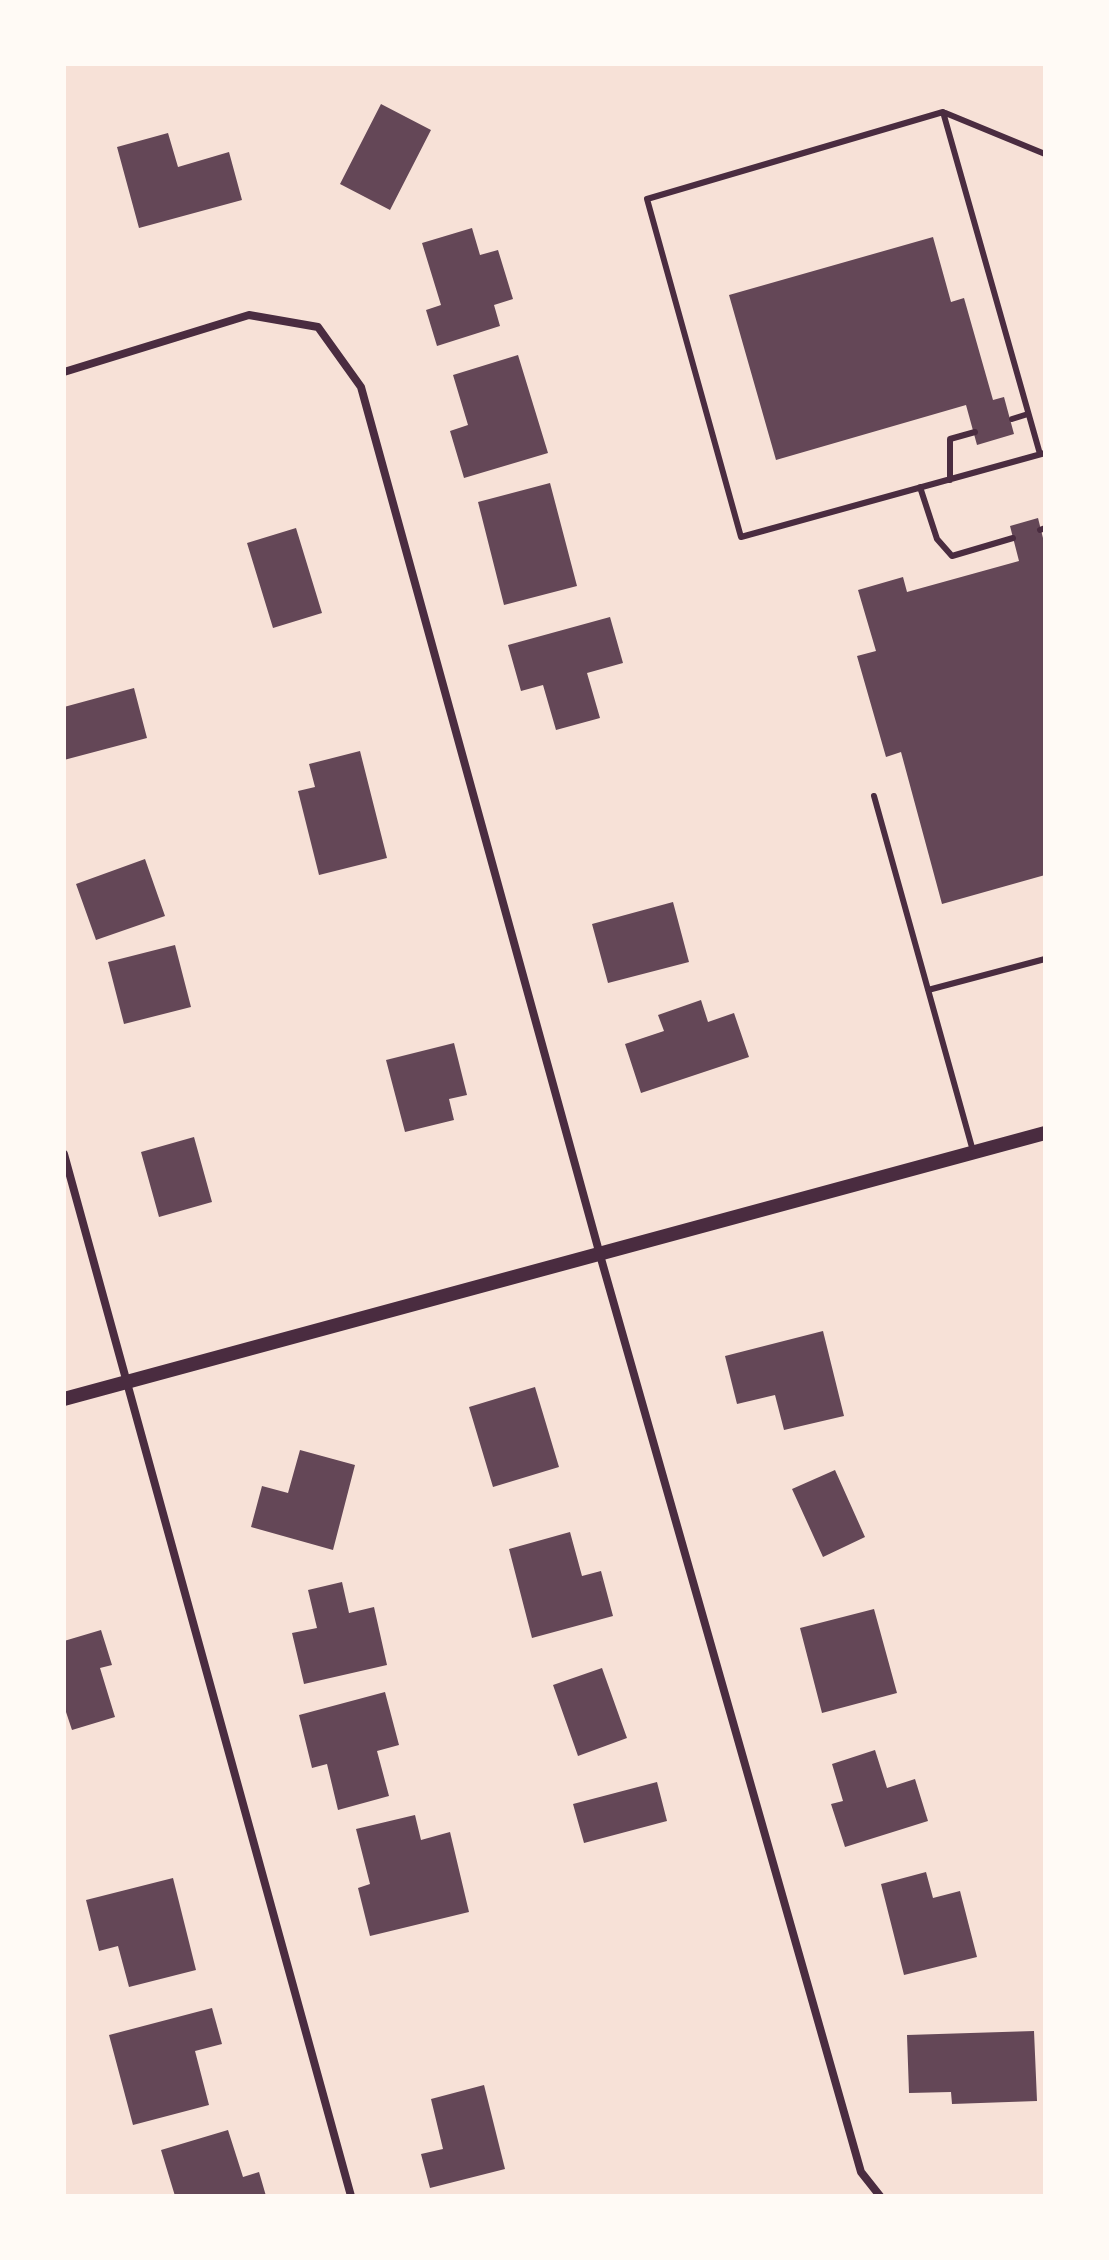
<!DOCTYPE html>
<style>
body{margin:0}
#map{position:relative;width:1109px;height:2260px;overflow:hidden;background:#f7e1d7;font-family:Raleway,sans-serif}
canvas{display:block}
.frame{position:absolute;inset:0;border:66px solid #fffaf5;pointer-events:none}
</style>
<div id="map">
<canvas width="1109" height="2260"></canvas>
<div class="frame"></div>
</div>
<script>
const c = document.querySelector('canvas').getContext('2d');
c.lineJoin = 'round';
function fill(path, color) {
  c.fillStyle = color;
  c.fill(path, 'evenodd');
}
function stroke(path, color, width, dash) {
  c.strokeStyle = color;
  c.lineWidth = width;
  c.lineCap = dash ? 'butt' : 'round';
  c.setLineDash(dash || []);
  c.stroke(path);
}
fill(new Path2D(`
 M 381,104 L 431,130 L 390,210 L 340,184 Z
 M 168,133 L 178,167 L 229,152 L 242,200 L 139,228 L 117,147 Z
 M 472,228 L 480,255 L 498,250 L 513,299 L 494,305 L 500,326 L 437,346 L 426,310 L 441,305 L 422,243 Z
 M 933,237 L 951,302 L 964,298 L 993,400 L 1004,397 L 1014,434 L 977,445 L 966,405 L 776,460 L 729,295 Z
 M 518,355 L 548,453 L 464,478 L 450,431 L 468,425 L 453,375 Z
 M 550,483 L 577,586 L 504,605 L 478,502 Z
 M 1038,518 L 1045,546 L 1045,875 L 942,904 L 901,752 L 886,757 L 857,656 L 876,651 L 858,590 L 903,577 L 907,592 L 1019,561 L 1010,526 Z
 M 296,528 L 322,613 L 273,628 L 247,543 Z
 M 610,617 L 623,663 L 587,673 L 600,718 L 556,730 L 543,685 L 521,691 L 508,645 Z
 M 134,688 L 147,738 L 64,760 L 64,707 Z
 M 360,751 L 387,858 L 319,875 L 298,791 L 315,787 L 309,764 Z
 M 145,859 L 165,916 L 96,940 L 76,884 Z
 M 673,902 L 689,962 L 608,983 L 592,924 Z
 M 175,945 L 191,1007 L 124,1024 L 108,962 Z
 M 701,1000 L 708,1022 L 734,1013 L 749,1057 L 641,1093 L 625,1044 L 664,1031 L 658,1015 Z
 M 454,1043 L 467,1095 L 449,1099 L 454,1120 L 405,1132 L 386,1060 Z
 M 194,1137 L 212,1202 L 159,1217 L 141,1152 Z
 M 823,1331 L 844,1416 L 784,1430 L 775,1395 L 737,1404 L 725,1356 Z
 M 535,1387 L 559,1467 L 493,1487 L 469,1407 Z
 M 300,1450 L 355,1465 L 333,1550 L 251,1527 L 262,1486 L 288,1493 Z
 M 835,1470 L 865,1537 L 823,1557 L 792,1489 Z
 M 570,1532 L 582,1576 L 601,1571 L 613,1616 L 532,1638 L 509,1549 Z
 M 342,1582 L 349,1613 L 374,1607 L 387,1665 L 304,1684 L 292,1633 L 317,1628 L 308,1590 Z
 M 874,1609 L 897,1693 L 822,1713 L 800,1628 Z
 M 101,1630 L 112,1665 L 100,1668 L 115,1717 L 72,1730 L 66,1712 L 64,1713 L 64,1641 Z
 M 602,1668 L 627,1738 L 578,1756 L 553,1685 Z
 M 385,1692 L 399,1745 L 377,1751 L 389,1796 L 338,1810 L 327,1764 L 312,1768 L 299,1715 Z
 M 875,1750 L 887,1788 L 915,1779 L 928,1821 L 845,1847 L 831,1804 L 843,1801 L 832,1764 Z
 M 657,1782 L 667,1821 L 584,1843 L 573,1804 Z
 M 415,1815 L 421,1840 L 450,1832 L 469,1912 L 370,1936 L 358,1888 L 370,1884 L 356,1829 Z
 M 926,1872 L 933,1898 L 960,1891 L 977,1957 L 904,1975 L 881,1884 Z
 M 173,1878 L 196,1970 L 129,1987 L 118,1946 L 99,1951 L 86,1900 Z
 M 212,2008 L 222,2044 L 195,2051 L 209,2105 L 133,2125 L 109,2035 Z
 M 1034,2031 L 1037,2101 L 952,2104 L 951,2092 L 909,2093 L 907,2035 Z
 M 484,2085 L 505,2169 L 430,2188 L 421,2154 L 443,2149 L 431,2099 Z
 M 228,2130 L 243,2177 L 259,2172 L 266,2196 L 175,2196 L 161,2150 Z`), '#644757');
stroke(new Path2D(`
 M 943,112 L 1040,454
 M 1045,154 L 943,112 L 647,199 L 741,537 L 1045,453
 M 1012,419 L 1028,414
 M 950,480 L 950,439 L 975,432
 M 920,487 L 937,539 L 952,556 L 1013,538
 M 1040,530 L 1045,528
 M 874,796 L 973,1151
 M 928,990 L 1045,959`), '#4a2c40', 6);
stroke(new Path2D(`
 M 64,372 L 249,315 L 318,327 L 361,387 L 600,1255 L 861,2172 L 880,2196
 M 64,1154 L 351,2196`), '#4a2c40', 8);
stroke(new Path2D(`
 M 64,1399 L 1045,1133`), '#4a2c40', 14);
</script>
